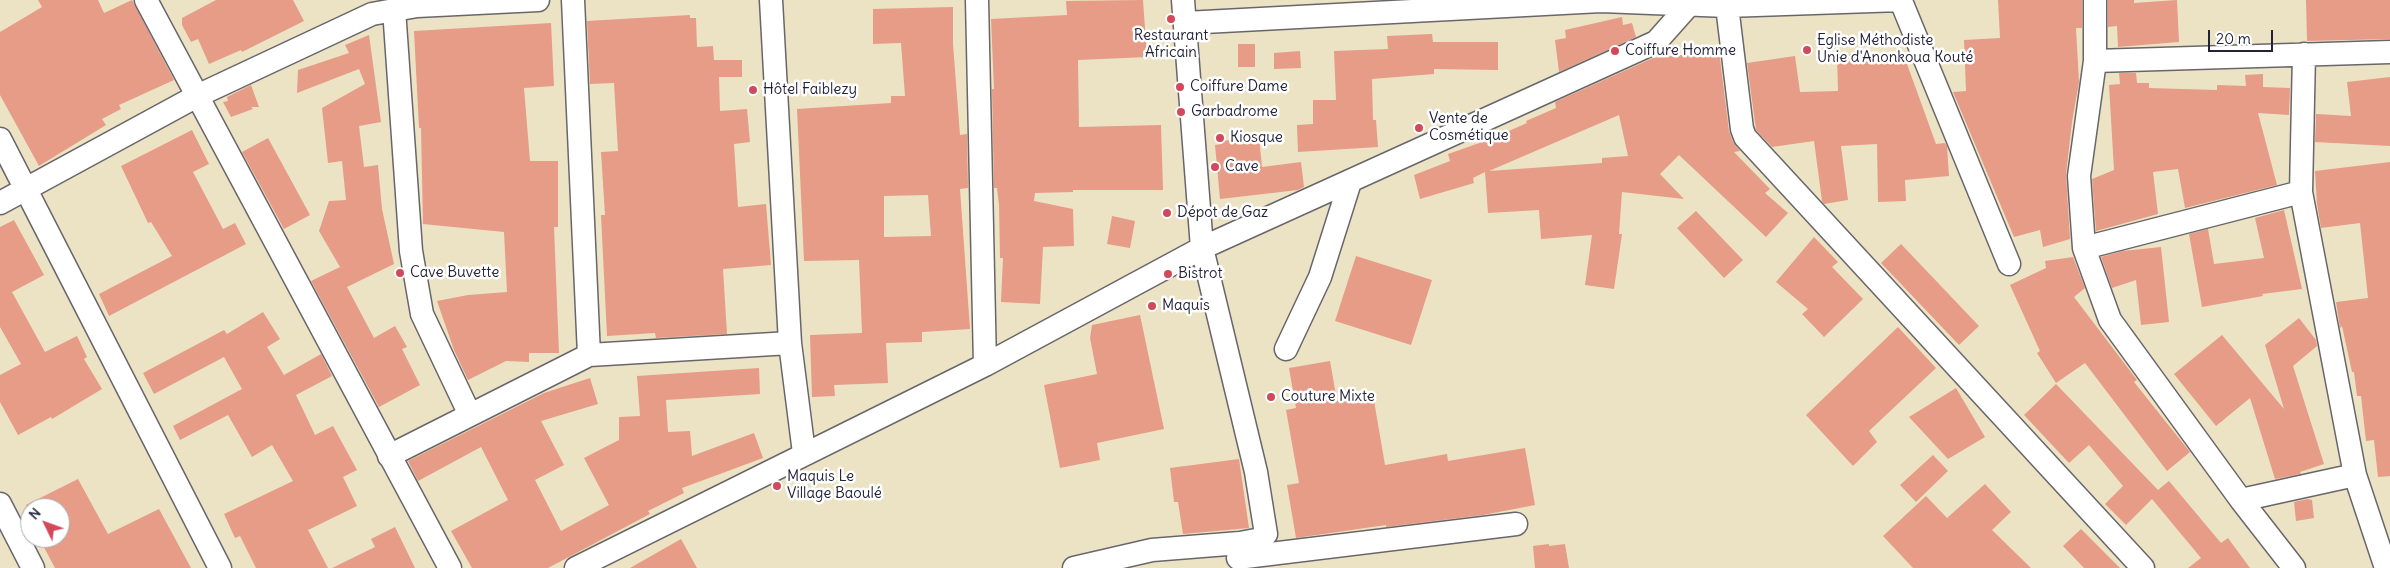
<!DOCTYPE html>
<meta charset="utf-8">
<style>
body{margin:0}
#map{position:relative;width:2390px;height:568px;overflow:hidden;background:#ece3c4;font-family:Delius,sans-serif}
canvas{display:block}
.north{position:absolute;left:20px;top:498px;width:50px;height:50px;box-sizing:border-box;background:#fff;border:1px solid #a7a7b1;border-radius:50%;rotate:312deg;font-size:14px;font-weight:700;line-height:20px;text-align:center;color:#22223b}
.north::after{content:'';display:block;margin:auto;width:18px;height:22px;background:#d1495b;clip-path:polygon(50% 0,100% 100%,50% 72%,0 100%)}
.scale{position:absolute;left:2208px;top:30px;width:65px;height:22px;box-sizing:border-box;border:2px solid #22223b;border-top:0;padding-left:6px;font-size:15px;line-height:18px;white-space:nowrap;color:#22223b;-webkit-text-stroke:4px #fff;paint-order:stroke}
</style>
<div id="map">
<canvas width="2390" height="568"></canvas>
<div class="north">N</div>
<div class="scale">20 m</div>
</div>
<script>
const c = document.querySelector('canvas').getContext('2d');
c.lineJoin = 'round';
function fill(path, color) {
  c.fillStyle = color;
  c.fill(path, 'evenodd');
}
function stroke(path, color, width, dash) {
  c.strokeStyle = color;
  c.lineWidth = width;
  c.lineCap = dash ? 'butt' : 'round';
  c.setLineDash(dash || []);
  c.stroke(path);
}
function write(font, color, halo, rows, align = 'center') {
  c.font = font + ' Delius,sans-serif';
  c.lineWidth = 5;
  c.setLineDash([]);
  c.textBaseline = 'middle';
  c.strokeStyle = halo;
  c.fillStyle = color;
  for (const [text, x, y, turn = 0] of rows) {
    c.save();
    c.translate(x, y);
    c.rotate((+turn || 0) * Math.PI / 180);
    c.textAlign = isNaN(turn) ? turn : align;
    if (halo) c.strokeText(text, 0, 0);
    c.fillText(text, 0, 0);
    c.restore();
  }
}
fill(new Path2D(`
 M 38,0 L 98,0 L 104,13 L 132,0 L 174,80 L 119,105 L 121,109 L 102,119 L 106,125 L 39,166 L 0,95 L 0,32 L 42,7 Z
 M 216,0 L 293,0 L 304,21 L 242,52 L 241,50 L 209,64 L 198,39 L 191,42 L 182,25 L 182,18 Z
 M 1143,0 L 1147,57 L 1078,60 L 1079,127 L 1161,125 L 1163,190 L 1073,190 L 1073,192 L 1035,193 L 1034,201 L 1073,209 L 1074,246 L 1043,247 L 1040,304 L 1001,302 L 1003,258 L 1000,258 L 999,205 L 997,188 L 994,188 L 992,89 L 994,89 L 991,19 L 1067,15 L 1066,1 Z
 M 1998,0 L 2082,0 L 2082,28 L 2076,28 L 2079,82 L 2072,122 L 2066,174 L 2070,239 L 2043,247 L 2040,230 L 2014,237 L 1953,92 L 1966,91 L 1964,40 L 2000,38 Z
 M 2108,0 L 2134,0 L 2134,3 L 2177,0 L 2179,42 L 2118,47 L 2117,26 L 2108,27 Z
 M 2306,0 L 2390,0 L 2390,39 L 2307,41 Z
 M 953,7 L 953,44 L 960,135 L 967,134 L 968,188 L 960,189 L 970,329 L 922,332 L 922,342 L 886,343 L 888,383 L 834,385 L 835,396 L 812,397 L 810,335 L 862,333 L 859,260 L 804,261 L 797,109 L 891,103 L 891,96 L 905,96 L 901,43 L 873,44 L 873,9 ZM 928,195 L 931,236 L 884,237 L 884,196 Z
 M 690,15 L 690,18 L 696,18 L 697,47 L 713,46 L 714,60 L 742,60 L 742,77 L 719,77 L 720,111 L 747,109 L 750,142 L 734,144 L 738,207 L 766,204 L 771,265 L 723,269 L 727,334 L 656,338 L 655,333 L 607,336 L 601,215 L 605,215 L 601,152 L 618,151 L 614,83 L 590,84 L 587,21 Z
 M 1622,17 L 1623,25 L 1632,23 L 1636,37 L 1559,72 L 1555,40 L 1566,38 L 1565,30 Z
 M 551,23 L 554,86 L 524,88 L 530,161 L 558,161 L 558,227 L 554,227 L 559,353 L 529,353 L 529,362 L 506,361 L 468,380 L 454,350 L 437,301 L 468,295 L 507,292 L 504,232 L 423,224 L 421,128 L 419,128 L 414,31 Z
 M 1432,34 L 1433,42 L 1498,42 L 1498,70 L 1434,69 L 1434,74 L 1372,79 L 1373,120 L 1376,120 L 1378,147 L 1298,152 L 1297,125 L 1313,124 L 1313,100 L 1336,100 L 1334,51 L 1388,49 L 1387,36 Z
 M 369,35 L 381,122 L 359,126 L 364,167 L 378,165 L 382,209 L 394,264 L 347,287 L 374,338 L 395,326 L 407,347 L 402,349 L 420,385 L 379,407 L 311,281 L 340,267 L 319,231 L 329,201 L 346,200 L 342,161 L 328,163 L 322,108 L 365,84 L 359,69 L 297,93 L 298,70 L 349,53 L 345,45 Z
 M 1238,44 L 1255,44 L 1255,67 L 1238,67 Z
 M 1300,51 L 1301,68 L 1274,69 L 1274,53 Z
 M 1719,51 L 1729,131 L 1733,142 L 1740,151 L 1734,152 L 1770,189 L 1765,193 L 1788,213 L 1766,237 L 1679,155 L 1660,174 L 1684,199 L 1622,192 L 1619,234 L 1622,234 L 1614,289 L 1585,285 L 1592,235 L 1541,239 L 1539,210 L 1488,213 L 1485,172 L 1473,178 L 1474,183 L 1420,199 L 1414,175 L 1450,161 L 1448,154 L 1488,140 L 1527,123 L 1526,121 L 1556,108 L 1555,102 L 1653,58 ZM 1619,115 L 1628,156 L 1602,158 L 1602,163 L 1489,171 Z
 M 1903,53 L 1936,144 L 1945,143 L 1947,146 L 1949,176 L 1905,180 L 1906,201 L 1878,202 L 1877,144 L 1841,146 L 1848,200 L 1824,204 L 1822,201 L 1814,141 L 1772,147 L 1756,130 L 1747,63 L 1795,56 L 1800,92 L 1838,91 L 1837,55 Z
 M 2119,73 L 2136,73 L 2137,83 L 2149,83 L 2149,88 L 2217,90 L 2217,85 L 2246,86 L 2245,75 L 2263,74 L 2263,87 L 2290,88 L 2289,115 L 2258,113 L 2277,185 L 2185,208 L 2178,169 L 2153,172 L 2158,214 L 2096,231 L 2092,179 L 2114,170 L 2109,85 L 2120,84 Z
 M 2390,77 L 2390,146 L 2315,142 L 2316,114 L 2351,116 L 2347,82 Z
 M 251,85 L 259,107 L 251,107 L 253,109 L 231,117 L 223,102 L 228,101 L 227,97 Z
 M 192,130 L 209,164 L 193,172 L 223,229 L 235,223 L 246,244 L 109,316 L 99,294 L 172,256 L 151,222 L 148,223 L 121,166 Z
 M 1259,137 L 1262,167 L 1301,162 L 1304,187 L 1298,190 L 1220,199 L 1215,145 L 1222,144 L 1222,141 Z
 M 268,138 L 310,215 L 284,229 L 242,152 Z
 M 2390,162 L 2390,476 L 2378,477 L 2374,440 L 2366,441 L 2361,396 L 2357,396 L 2354,372 L 2352,372 L 2342,326 L 2340,328 L 2336,302 L 2368,298 L 2360,223 L 2321,228 L 2317,204 L 2315,171 Z
 M 2284,210 L 2302,289 L 2262,294 L 2263,296 L 2202,307 L 2189,234 L 2208,229 L 2214,264 L 2264,258 L 2255,218 Z
 M 1696,211 L 1743,260 L 1724,278 L 1677,228 Z
 M 1112,216 L 1135,221 L 1130,248 L 1107,244 Z
 M 14,220 L 44,275 L 12,292 L 45,352 L 77,336 L 87,357 L 84,359 L 102,389 L 52,419 L 51,417 L 18,435 L 0,402 L 0,375 L 21,364 L 0,327 L 0,227 Z
 M 1814,237 L 1838,262 L 1832,267 L 1863,299 L 1824,337 L 1802,314 L 1808,309 L 1776,282 Z
 M 1901,244 L 1979,326 L 1959,345 L 1881,263 Z
 M 2161,247 L 2169,322 L 2141,325 L 2136,280 L 2112,288 L 2101,257 L 2123,251 Z
 M 1356,256 L 1432,280 L 1411,345 L 1335,321 Z
 M 2073,257 L 2085,288 L 2074,297 L 2137,380 L 2134,382 L 2190,452 L 2167,471 L 2085,363 L 2056,383 L 2037,353 L 2040,351 L 2010,285 L 2046,268 L 2045,261 Z
 M 263,312 L 280,339 L 267,347 L 284,375 L 321,354 L 332,376 L 296,395 L 315,435 L 333,426 L 357,470 L 343,477 L 357,506 L 308,530 L 328,568 L 256,568 L 240,536 L 235,538 L 224,514 L 293,481 L 272,445 L 252,457 L 228,415 L 180,440 L 173,426 L 242,389 L 224,357 L 154,394 L 143,373 L 224,330 L 227,334 Z
 M 1140,315 L 1164,429 L 1097,443 L 1100,460 L 1060,468 L 1044,385 L 1097,374 L 1090,338 L 1092,325 Z
 M 2299,318 L 2316,340 L 2317,346 L 2293,366 L 2324,464 L 2300,472 L 2301,474 L 2275,479 L 2250,398 L 2216,426 L 2174,374 L 2222,335 L 2284,409 L 2265,345 Z
 M 1898,327 L 1936,368 L 1869,431 L 1877,442 L 1853,466 L 1806,415 Z
 M 1330,361 L 1337,401 L 1373,395 L 1385,465 L 1447,454 L 1448,461 L 1525,448 L 1535,505 L 1483,515 L 1386,527 L 1386,525 L 1296,538 L 1287,485 L 1299,483 L 1286,410 L 1296,408 L 1289,368 Z
 M 759,368 L 760,394 L 666,400 L 668,432 L 690,431 L 692,456 L 754,433 L 763,458 L 682,488 L 684,493 L 648,511 L 650,514 L 548,568 L 472,568 L 451,531 L 508,500 L 481,447 L 418,481 L 408,461 L 544,393 L 590,378 L 598,404 L 541,421 L 564,465 L 535,480 L 561,531 L 609,505 L 584,458 L 619,440 L 619,417 L 640,416 L 637,376 Z
 M 2056,384 L 2158,490 L 2169,481 L 2221,543 L 2228,538 L 2250,568 L 2188,568 L 2201,558 L 2152,499 L 2126,525 L 2105,504 L 2123,486 L 2089,445 L 2069,463 L 2024,415 Z
 M 1956,388 L 1985,437 L 1948,459 L 1909,417 Z
 M 1933,455 L 1948,471 L 1916,502 L 1900,485 Z
 M 1239,459 L 1249,528 L 1183,534 L 1178,502 L 1174,502 L 1170,468 Z
 M 78,479 L 108,534 L 159,509 L 191,568 L 55,568 L 39,538 L 60,538 L 60,508 L 30,508 L 30,514 L 26,505 Z
 M 1985,484 L 2011,512 L 1992,530 L 2031,568 L 1913,568 L 1883,536 L 1926,496 L 1947,518 Z
 M 2308,499 L 2312,500 L 2314,518 L 2296,521 L 2294,502 Z
 M 395,527 L 415,568 L 332,568 L 375,547 L 371,539 Z
 M 2081,529 L 2120,568 L 2084,568 L 2063,546 Z
 M 681,539 L 697,568 L 630,568 Z
 M 1549,544 L 1549,546 L 1565,544 L 1569,568 L 1535,568 L 1533,546 Z`), '#e69c86');
const street = new Path2D(`
 M 146,0 L 450,568
 M 573,0 L 589,355
 M 771,0 L 790,343 L 804,453
 M 977,0 L 985,365
 M 2095,0 L 2095,61 L 2079,176 L 2084,248 L 2110,320 L 2241,500 L 2294,568
 M 1901,1 L 2009,264
 M 1727,6 L 1742,129 L 1745,137 L 2143,568
 M 394,9 L 411,251 L 422,314 L 470,415
 M 1185,23 L 1601,1 L 1727,6 L 1901,0
 M 2304,54 L 2301,192 L 2355,475 L 2386,568
 M 2095,61 L 2390,52
 M 0,139 L 220,568
 M 0,203 L 197,96 L 372,14 L 417,6 L 538,0
 M 2084,248 L 2301,192
 M 1286,349 L 1320,277 L 1350,182
 M 389,456 L 589,355 L 790,343
 M 2241,500 L 2355,475
 M 0,504 L 33,568
 M 1238,558 L 1516,524
 M 576,568 L 985,365 L 1202,248 L 1656,42 L 1688,6
 M 1074,568 L 1152,550 L 1240,543 L 1261,539 L 1266,534 L 1256,472 L 1202,248 L 1183,0`);
stroke(street, '#69666b', 25);
stroke(street, '#fff', 22);
for (const [x, y, r, color] of [
 [1171,19,5,"#d1495b"],
 [1807,50,5,"#d1495b"],
 [1615,51,5,"#d1495b"],
 [1180,87,5,"#d1495b"],
 [753,90,5,"#d1495b"],
 [1181,112,5,"#d1495b"],
 [1419,128,5,"#d1495b"],
 [1220,138,5,"#d1495b"],
 [1215,167,5,"#d1495b"],
 [1167,213,5,"#d1495b"],
 [400,273,5,"#d1495b"],
 [1168,274,5,"#d1495b"],
 [1152,306,5,"#d1495b"],
 [1271,397,5,"#d1495b"],
 [777,486,5,"#d1495b"]
]) {
  const dot = new Path2D();
  dot.arc(x, y, r, 0, 2 * Math.PI);
  c.fillStyle = color;
  c.fill(dot);
  stroke(dot, '#fff', 2);
}
write('15px', '#22223b', '#fff', [
 ["Restaurant",1171,36,"center"],
 ["Africain",1171,53,"center"],
 ["Eglise Méthodiste",1817,41],
 ["Unie d'Anonkoua Kouté",1817,58],
 ["Coiffure Homme",1625,51],
 ["Coiffure Dame",1190,87],
 ["Hôtel Faiblezy",763,90],
 ["Garbadrome",1191,112],
 ["Vente de",1429,119],
 ["Cosmétique",1429,136],
 ["Kiosque",1230,138],
 ["Cave",1225,167],
 ["Dépot de Gaz",1177,213],
 ["Cave Buvette",410,273],
 ["Bistrot",1178,274],
 ["Maquis",1162,306],
 ["Couture Mixte",1281,397],
 ["Maquis Le",787,477],
 ["Village Baoulé",787,494]
], 'left');
</script>
